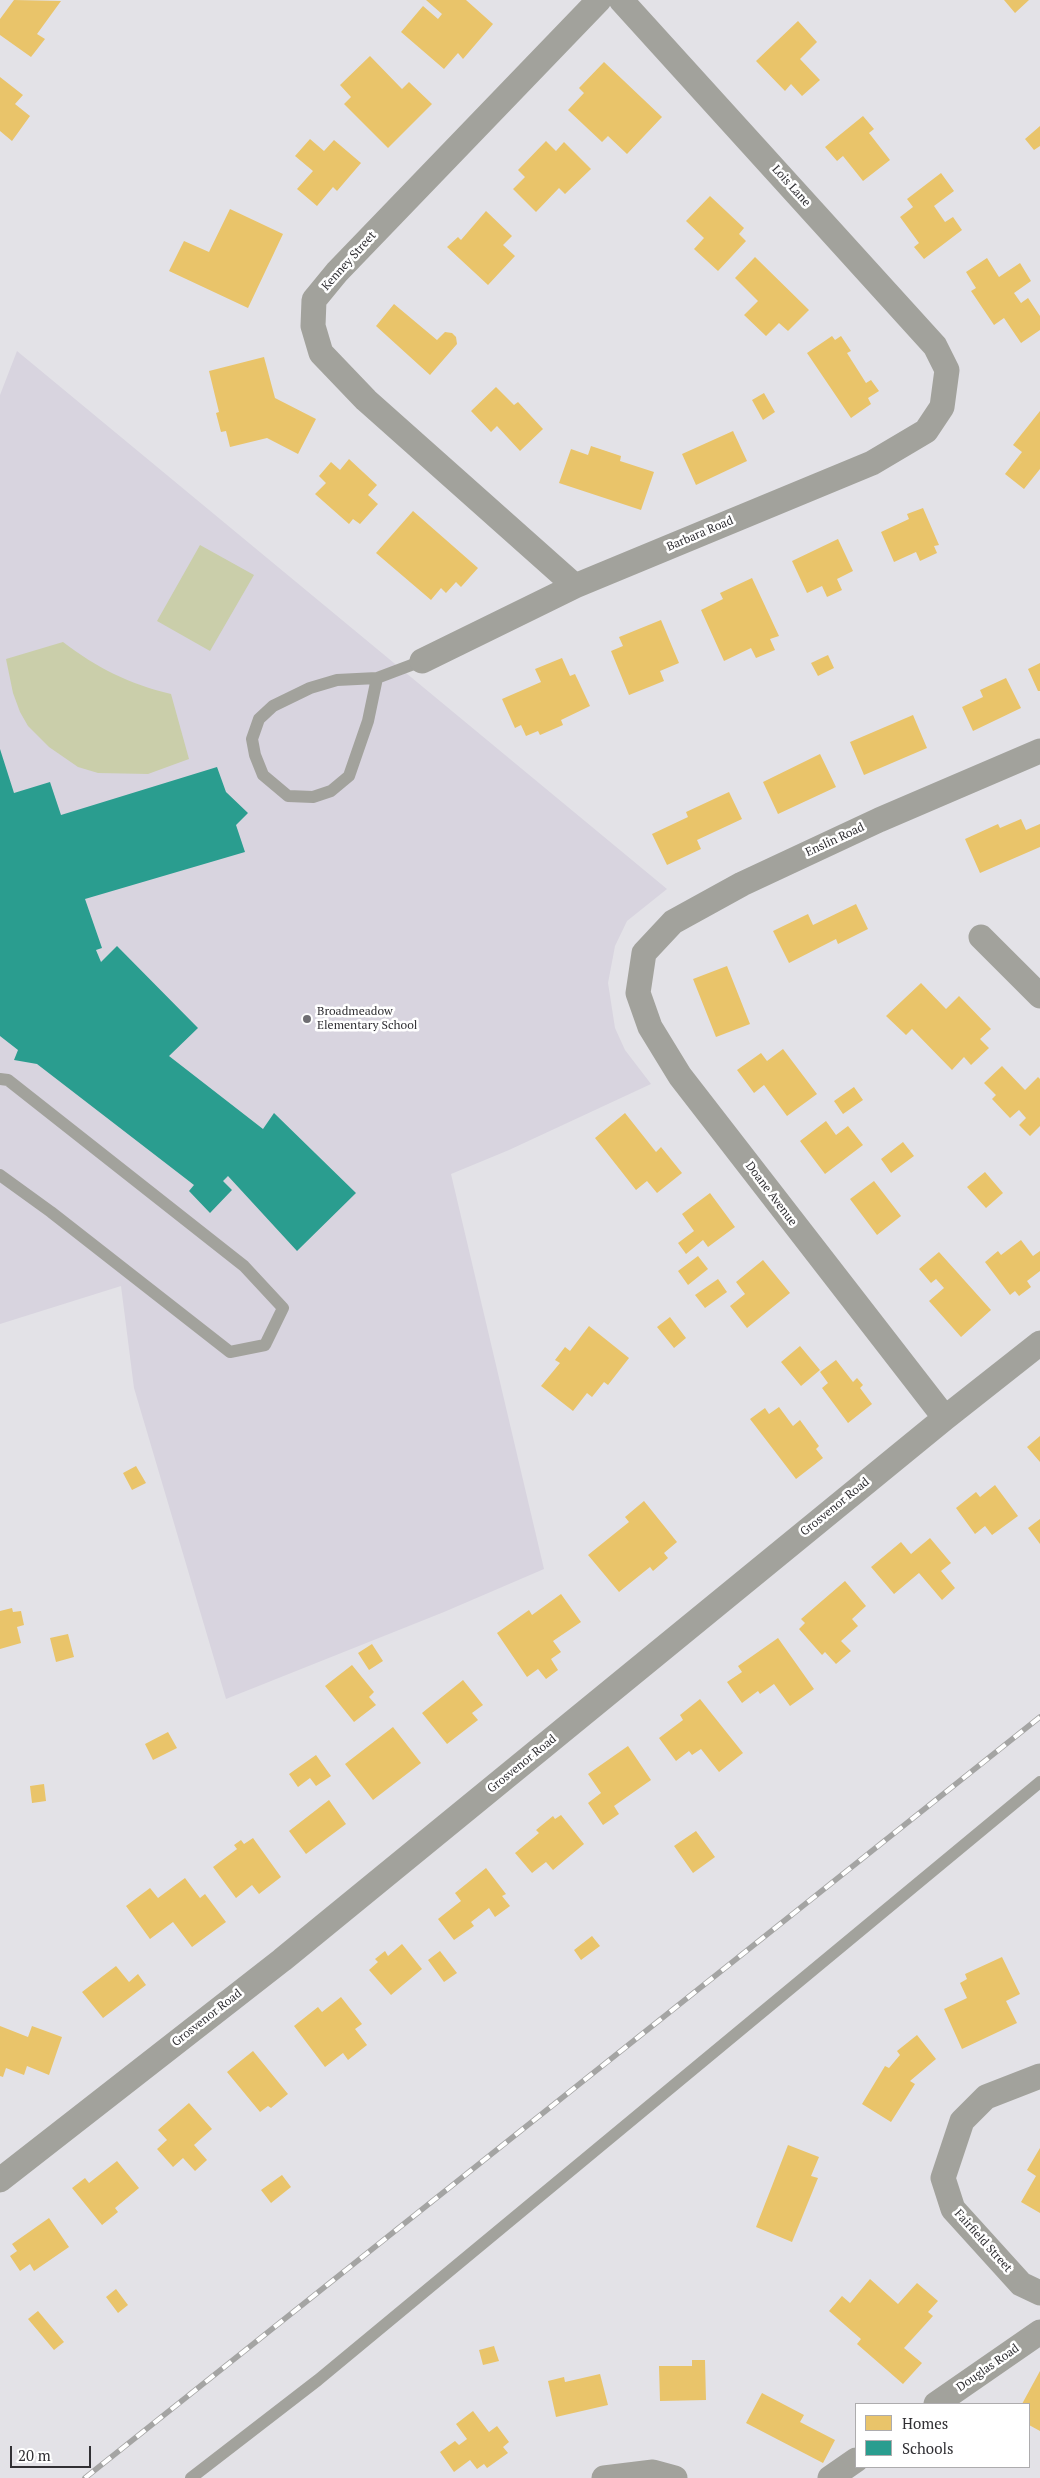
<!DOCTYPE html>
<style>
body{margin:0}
#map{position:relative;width:1040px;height:2478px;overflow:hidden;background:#e3e2e7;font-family:"PT Serif",serif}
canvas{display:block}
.legend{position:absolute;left:855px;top:2403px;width:175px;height:65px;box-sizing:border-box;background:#fff;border:1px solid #adacae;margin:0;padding:6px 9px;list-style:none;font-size:15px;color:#313034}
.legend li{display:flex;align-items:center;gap:10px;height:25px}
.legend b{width:25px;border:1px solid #adacae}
.scale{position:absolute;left:10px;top:2446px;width:81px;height:22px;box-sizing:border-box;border:2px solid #313034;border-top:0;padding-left:6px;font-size:15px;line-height:18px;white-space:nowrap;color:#313034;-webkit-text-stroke:4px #fff;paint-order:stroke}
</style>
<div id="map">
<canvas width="1040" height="2478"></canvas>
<ul class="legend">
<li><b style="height:14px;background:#e9c46a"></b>Homes</li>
<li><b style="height:14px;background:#2a9d8f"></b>Schools</li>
</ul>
<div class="scale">20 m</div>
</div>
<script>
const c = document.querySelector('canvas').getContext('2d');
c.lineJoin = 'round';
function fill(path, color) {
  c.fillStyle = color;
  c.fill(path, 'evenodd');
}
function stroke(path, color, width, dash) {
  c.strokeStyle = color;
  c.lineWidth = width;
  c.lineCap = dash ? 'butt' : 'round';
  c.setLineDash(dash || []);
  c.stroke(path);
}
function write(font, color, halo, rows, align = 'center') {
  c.font = font + ' "PT Serif",serif';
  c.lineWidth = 5;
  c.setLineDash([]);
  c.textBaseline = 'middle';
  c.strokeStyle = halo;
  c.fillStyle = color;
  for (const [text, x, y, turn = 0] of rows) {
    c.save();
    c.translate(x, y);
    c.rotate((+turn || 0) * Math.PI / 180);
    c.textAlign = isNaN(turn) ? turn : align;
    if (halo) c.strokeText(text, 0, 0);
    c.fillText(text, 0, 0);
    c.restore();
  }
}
fill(new Path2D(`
 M 17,351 L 667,889 L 627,921 L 615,946 L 608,983 L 615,1028 L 625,1050 L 651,1084 L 509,1150 L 451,1174 L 544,1569 L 444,1612 L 226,1699 L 134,1388 L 121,1286 L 0,1324 L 0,395 Z`), '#d8d4df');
fill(new Path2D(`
 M 200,545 L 254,575 L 210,651 L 157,621 Z
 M 63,642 C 97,668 129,684 171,694 L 189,759 L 148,774 L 98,773 L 78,767 L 49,747 L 28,726 L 20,712 L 13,693 L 6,659 Z`), '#caceaa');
fill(new Path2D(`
 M 14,0 L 61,1 L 37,34 L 45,39 L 31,57 L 0,35 L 0,19 Z
 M 426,0 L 466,0 L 493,24 L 463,59 L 458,53 L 444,69 L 401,32 L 423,6 L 438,19 L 442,14 Z
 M 1004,0 L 1029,0 L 1015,13 Z
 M 798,21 L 817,42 L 800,59 L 820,80 L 802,96 L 791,84 L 785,91 L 756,61 Z
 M 370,56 L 402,89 L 409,82 L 432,104 L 388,148 L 344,104 L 351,97 L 340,85 Z
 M 604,62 L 662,117 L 627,154 L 608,136 L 602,142 L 568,110 L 584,93 L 579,88 Z
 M 0,77 L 23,95 L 15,104 L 30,116 L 12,141 L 0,131 Z
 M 863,116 L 874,129 L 869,133 L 890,160 L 863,181 L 843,156 L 837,161 L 825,147 Z
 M 1040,126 L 1040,146 L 1034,150 L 1025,139 Z
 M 310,139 L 324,151 L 334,140 L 361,163 L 337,191 L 333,187 L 317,206 L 297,189 L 313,171 L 295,156 Z
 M 546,141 L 556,151 L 564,142 L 591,169 L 565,194 L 559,188 L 536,212 L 513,189 L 525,177 L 518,170 Z
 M 941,173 L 954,191 L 934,206 L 945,222 L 953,217 L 962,230 L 924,259 L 914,247 L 919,243 L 900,217 L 913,207 L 907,199 Z
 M 710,196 L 744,228 L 739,234 L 746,241 L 718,271 L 694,249 L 704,238 L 686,221 Z
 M 230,209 L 283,234 L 248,308 L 169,271 L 184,241 L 209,252 Z
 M 486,211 L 512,236 L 503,245 L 515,256 L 488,285 L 447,247 L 458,237 L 461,240 Z
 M 755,257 L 809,310 L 788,331 L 779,323 L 766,336 L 744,315 L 758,301 L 735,278 Z
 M 987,258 L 999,277 L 1020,263 L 1031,281 L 1014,293 L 1021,303 L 1028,298 L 1040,316 L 1040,330 L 1021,343 L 1004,318 L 994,325 L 971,291 L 976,288 L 966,272 Z
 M 394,304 L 437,340 L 445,332 L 452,333 L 456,337 L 457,344 L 430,375 L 376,326 Z
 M 832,336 L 835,340 L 841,336 L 851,351 L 847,353 L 866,383 L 871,380 L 879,391 L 868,398 L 871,404 L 851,418 L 807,353 Z
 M 264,357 L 275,398 L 316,419 L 298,454 L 267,438 L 230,447 L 226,431 L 221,432 L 216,413 L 219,412 L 209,371 Z
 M 496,387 L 514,405 L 518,402 L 543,429 L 520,451 L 497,426 L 491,432 L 471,411 Z
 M 764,393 L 775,412 L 763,420 L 752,400 Z
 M 1040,411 L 1040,469 L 1024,489 L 1005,474 L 1022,452 L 1013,445 Z
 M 733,431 L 747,461 L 696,485 L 682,454 Z
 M 591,446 L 621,456 L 620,461 L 654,472 L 641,510 L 559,483 L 571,449 L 588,455 Z
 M 349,459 L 377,485 L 368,495 L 378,504 L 360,524 L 353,519 L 349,524 L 315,494 L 326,483 L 319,476 L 331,462 L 340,470 Z
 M 923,508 L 939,545 L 934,546 L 937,553 L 920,561 L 916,552 L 894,562 L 881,532 L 909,519 L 907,514 Z
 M 413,511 L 478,568 L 461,587 L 456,582 L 446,593 L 441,588 L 431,600 L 376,553 Z
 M 838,539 L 853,571 L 837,579 L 842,590 L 827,597 L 822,586 L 807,593 L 792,561 Z
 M 752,578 L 779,636 L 770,639 L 775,650 L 756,658 L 751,648 L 724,661 L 701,610 L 723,599 L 720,593 Z
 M 661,620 L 679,663 L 660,671 L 664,681 L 629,695 L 611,651 L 623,646 L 619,637 Z
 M 828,655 L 834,668 L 818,676 L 811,663 Z
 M 562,658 L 570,676 L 575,674 L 590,706 L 561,720 L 563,725 L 540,735 L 538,731 L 526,736 L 521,725 L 515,728 L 502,699 L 541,682 L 535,669 Z
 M 1040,663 L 1040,691 L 1038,691 L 1028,669 Z
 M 1006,678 L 1021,708 L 973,731 L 962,707 L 983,697 L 980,690 Z
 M 913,715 L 927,748 L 864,775 L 850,742 Z
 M 820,754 L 836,787 L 778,814 L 763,782 Z
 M 729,792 L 742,819 L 697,840 L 701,849 L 667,865 L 652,834 L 688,817 L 686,812 Z
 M 1021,819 L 1026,830 L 1040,824 L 1040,847 L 980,873 L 965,839 L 998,824 L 1000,828 Z
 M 856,904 L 868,929 L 838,944 L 836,939 L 789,963 L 773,931 L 808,914 L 813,925 Z
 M 727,966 L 750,1024 L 716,1037 L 693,979 Z
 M 921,983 L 946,1009 L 959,996 L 991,1029 L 980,1039 L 989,1048 L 971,1065 L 964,1057 L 952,1070 L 912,1029 L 906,1035 L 886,1016 Z
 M 783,1049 L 817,1094 L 787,1116 L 764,1085 L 754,1093 L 737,1070 L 761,1053 L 767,1061 Z
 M 1002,1066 L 1025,1090 L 1038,1077 L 1040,1079 L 1040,1126 L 1030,1136 L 1019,1125 L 1026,1118 L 1019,1110 L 1010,1118 L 992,1099 L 996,1095 L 984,1083 Z
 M 854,1087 L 863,1100 L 843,1114 L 834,1101 Z
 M 625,1113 L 656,1152 L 661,1147 L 682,1173 L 657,1193 L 647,1181 L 636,1190 L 595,1138 Z
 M 826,1121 L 836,1135 L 848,1126 L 863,1145 L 825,1174 L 800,1141 Z
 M 903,1142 L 914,1156 L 891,1173 L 881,1159 Z
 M 985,1172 L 1003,1193 L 986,1208 L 967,1187 Z
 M 874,1181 L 901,1216 L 877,1235 L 850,1199 Z
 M 710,1193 L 735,1227 L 708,1247 L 703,1240 L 686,1254 L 678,1243 L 694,1231 L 682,1214 Z
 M 1021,1240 L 1033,1256 L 1040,1251 L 1040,1271 L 1027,1281 L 1031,1287 L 1019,1296 L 1015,1291 L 1010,1295 L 985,1262 L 998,1251 L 1001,1255 Z
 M 939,1252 L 991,1310 L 961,1337 L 929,1301 L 944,1288 L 936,1279 L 931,1283 L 919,1269 Z
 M 698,1256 L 708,1269 L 688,1285 L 678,1271 Z
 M 763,1260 L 790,1293 L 747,1328 L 730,1306 L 745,1294 L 736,1282 Z
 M 718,1279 L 727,1292 L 705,1308 L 695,1295 Z
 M 670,1317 L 686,1338 L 674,1348 L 657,1327 Z
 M 589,1326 L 629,1358 L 608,1385 L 604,1382 L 592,1397 L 587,1393 L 573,1411 L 541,1386 L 560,1363 L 555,1360 L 565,1347 L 570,1351 Z
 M 800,1346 L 820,1370 L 801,1386 L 781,1362 Z
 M 836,1360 L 853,1382 L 857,1378 L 863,1385 L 860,1388 L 872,1404 L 848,1423 L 822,1388 L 828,1383 L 820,1372 Z
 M 779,1407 L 793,1426 L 800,1420 L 819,1446 L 816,1449 L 823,1458 L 796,1479 L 750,1419 L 765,1408 L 769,1414 Z
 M 1040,1436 L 1040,1462 L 1027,1447 Z
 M 136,1466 L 146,1483 L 132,1490 L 123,1473 Z
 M 995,1485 L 1018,1516 L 992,1535 L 985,1526 L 975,1534 L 956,1508 L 976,1492 L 980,1497 Z
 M 644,1501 L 677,1542 L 664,1553 L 668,1558 L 653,1571 L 650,1567 L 619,1592 L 588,1555 L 629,1522 L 625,1517 Z
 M 1040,1519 L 1040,1544 L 1028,1528 Z
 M 930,1538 L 951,1563 L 941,1571 L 955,1588 L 942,1600 L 919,1573 L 894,1594 L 871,1567 L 901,1542 L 911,1554 Z
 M 845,1581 L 866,1606 L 852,1619 L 858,1626 L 841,1641 L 851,1651 L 836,1664 L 825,1652 L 822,1655 L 799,1629 L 805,1623 L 801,1619 Z
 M 561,1594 L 581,1622 L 553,1641 L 561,1652 L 551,1659 L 558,1670 L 546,1679 L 538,1669 L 527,1677 L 497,1633 L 529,1610 L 532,1615 Z
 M 12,1608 L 13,1612 L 21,1611 L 24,1625 L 17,1627 L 21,1643 L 0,1649 L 0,1611 Z
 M 68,1634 L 74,1657 L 56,1662 L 50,1638 Z
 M 778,1638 L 814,1689 L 790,1706 L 774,1684 L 760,1694 L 758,1691 L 742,1703 L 727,1682 L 742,1672 L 738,1666 Z
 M 372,1644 L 383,1661 L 369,1670 L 358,1653 Z
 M 352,1665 L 374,1692 L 369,1697 L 376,1705 L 354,1722 L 325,1686 Z
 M 463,1680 L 483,1705 L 472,1713 L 478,1720 L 447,1744 L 422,1713 Z
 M 700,1699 L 743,1753 L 719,1772 L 701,1749 L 692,1755 L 689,1751 L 676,1761 L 659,1738 L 683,1720 L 680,1715 Z
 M 393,1727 L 421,1763 L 373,1800 L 345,1764 Z
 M 168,1732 L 177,1748 L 153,1760 L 145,1744 Z
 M 628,1746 L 651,1780 L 614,1806 L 619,1814 L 603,1825 L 588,1803 L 601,1793 L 588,1774 Z
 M 316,1755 L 331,1776 L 316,1786 L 310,1778 L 298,1787 L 289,1774 Z
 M 44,1784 L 46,1801 L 32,1803 L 30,1786 Z
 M 329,1800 L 346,1824 L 306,1854 L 289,1831 Z
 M 561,1815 L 584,1844 L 553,1870 L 546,1862 L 532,1873 L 515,1853 L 539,1833 L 536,1830 L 553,1816 L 555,1819 Z
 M 696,1831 L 715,1857 L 693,1873 L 674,1846 Z
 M 253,1838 L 281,1877 L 259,1894 L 252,1885 L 236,1898 L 213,1867 L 237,1849 L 234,1845 L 241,1840 L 244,1844 Z
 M 486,1868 L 506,1894 L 502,1896 L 510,1906 L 495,1917 L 489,1908 L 471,1922 L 474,1926 L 454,1940 L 438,1919 L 461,1901 L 455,1893 Z
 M 185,1878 L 200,1898 L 205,1894 L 226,1922 L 192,1947 L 173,1922 L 150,1939 L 126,1906 L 150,1888 L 158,1898 Z
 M 592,1936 L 600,1946 L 581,1960 L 574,1950 Z
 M 402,1944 L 422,1969 L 391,1995 L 369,1970 L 378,1962 L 375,1959 L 385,1951 L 388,1956 Z
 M 440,1951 L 457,1973 L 444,1982 L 428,1960 Z
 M 1002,1957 L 1020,1994 L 1006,2001 L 1017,2023 L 962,2049 L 944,2009 L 967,1998 L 960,1983 L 967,1979 L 965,1974 Z
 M 116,1966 L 129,1982 L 138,1974 L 146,1985 L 103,2018 L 82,1992 Z
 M 341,1997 L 362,2024 L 355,2029 L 367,2045 L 348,2060 L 343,2053 L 325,2067 L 294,2026 L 318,2007 L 322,2012 Z
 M 0,2026 L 28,2037 L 32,2026 L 62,2037 L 49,2075 L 27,2066 L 24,2075 L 6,2068 L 3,2077 L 0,2076 Z
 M 917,2035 L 936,2059 L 910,2081 L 915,2084 L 891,2122 L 862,2104 L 885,2066 L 889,2068 L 900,2055 L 897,2051 Z
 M 253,2051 L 288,2094 L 271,2108 L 268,2106 L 260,2112 L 227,2072 Z
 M 189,2103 L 212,2129 L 194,2145 L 207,2160 L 195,2171 L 183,2158 L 173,2167 L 157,2149 L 167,2140 L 158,2130 Z
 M 788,2145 L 819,2157 L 811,2176 L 818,2178 L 792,2242 L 756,2227 Z
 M 1040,2148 L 1040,2213 L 1021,2202 L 1036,2176 L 1027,2170 Z
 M 117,2161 L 139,2188 L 115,2208 L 118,2212 L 102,2225 L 72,2188 L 85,2178 L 89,2183 Z
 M 282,2175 L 291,2187 L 271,2203 L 261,2190 Z
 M 49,2218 L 69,2247 L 34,2271 L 30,2264 L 20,2271 L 10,2256 L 17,2251 L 12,2244 Z
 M 870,2279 L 898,2304 L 917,2283 L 938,2301 L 928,2312 L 933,2316 L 904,2348 L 922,2363 L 903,2384 L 857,2344 L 861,2339 L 829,2311 L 842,2296 L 850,2303 Z
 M 116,2289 L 128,2305 L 118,2313 L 106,2297 Z
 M 38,2311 L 64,2342 L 54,2350 L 28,2319 Z
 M 494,2346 L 499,2361 L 483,2365 L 479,2350 Z
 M 692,2360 L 705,2360 L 706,2400 L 660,2401 L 659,2366 L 692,2366 Z
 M 1040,2371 L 1040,2431 L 1029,2425 L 1029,2404 L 1022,2404 Z
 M 600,2374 L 608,2405 L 556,2417 L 548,2381 L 564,2377 L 565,2382 Z
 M 762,2393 L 804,2415 L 800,2422 L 835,2440 L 823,2463 L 746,2423 Z
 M 473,2411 L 489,2432 L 497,2426 L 509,2442 L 503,2447 L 508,2453 L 487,2468 L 484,2464 L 477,2469 L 470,2460 L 454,2472 L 440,2452 L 455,2441 L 459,2445 L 467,2439 L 456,2424 Z`), '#e9c46a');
fill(new Path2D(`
 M 0,749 L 14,793 L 50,782 L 61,815 L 217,767 L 226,792 L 248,813 L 236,825 L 245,852 L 85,899 L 102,948 L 96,950 L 101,962 L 117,946 L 198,1028 L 169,1056 L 263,1129 L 274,1113 L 356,1193 L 297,1251 L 228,1176 L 223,1181 L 232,1190 L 210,1213 L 189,1191 L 194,1185 L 37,1064 L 14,1060 L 18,1050 L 0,1036 Z`), '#2a9d8f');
stroke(new Path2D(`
 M 377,678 L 337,680 L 310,688 L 273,706 L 259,719 L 252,739 L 255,755 L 263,775 L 288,796 L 313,797 L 331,791 L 349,776 L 368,721 L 377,678 L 422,661
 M 0,1079 L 8,1080 L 244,1266 L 283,1308 L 265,1345 L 230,1352 L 51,1212 L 0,1175
 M 191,2478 L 318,2380 L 1040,1782`), '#a2a29c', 12);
stroke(new Path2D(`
 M 575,586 L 366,400 L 321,353 L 313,326 L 314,300 L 337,272 L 599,0
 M 422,661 L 575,586 L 872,463 L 926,431 L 942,407 L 947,370 L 935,346 L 621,0
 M 981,937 L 1040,996
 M 945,1418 L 680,1076 L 650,1027 L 638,993 L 644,953 L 673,922 L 742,884 L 879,820 L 1040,751
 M 1040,2076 L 986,2097 L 962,2121 L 943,2178 L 953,2209 L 1021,2284 L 1040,2293
 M 0,2180 L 282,1960 L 945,1418 L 1040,1343
 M 936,2404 L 1040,2332
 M 604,2478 L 653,2472 L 675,2478
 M 830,2478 L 856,2460`), '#a2a29c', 25);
const rail = new Path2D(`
 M 85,2478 L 1040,1717`);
stroke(rail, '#a4a4a3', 5.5);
stroke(rail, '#fff', 4, [11]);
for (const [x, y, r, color] of [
 [307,1019,5,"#6f6e73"]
]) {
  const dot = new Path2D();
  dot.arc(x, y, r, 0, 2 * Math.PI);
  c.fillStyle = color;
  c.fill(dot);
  stroke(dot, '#fff', 2);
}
write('12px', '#313034', '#fff', [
 ["Lois Lane",791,186,48],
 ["Kenney Street",349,261,-48],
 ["Barbara Road",700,534,-23],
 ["Enslin Road",835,840,-25],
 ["Doane Avenue",771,1194,53],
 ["Grosvenor Road",835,1507,-39],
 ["Grosvenor Road",522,1764,-39],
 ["Grosvenor Road",207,2018,-38],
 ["Fairfield Street",983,2241,48],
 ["Douglas Road",988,2368,-35]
]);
write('12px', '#313034', '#fff', [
 ["Broadmeadow",317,1012],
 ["Elementary School",317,1026]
], 'left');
</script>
